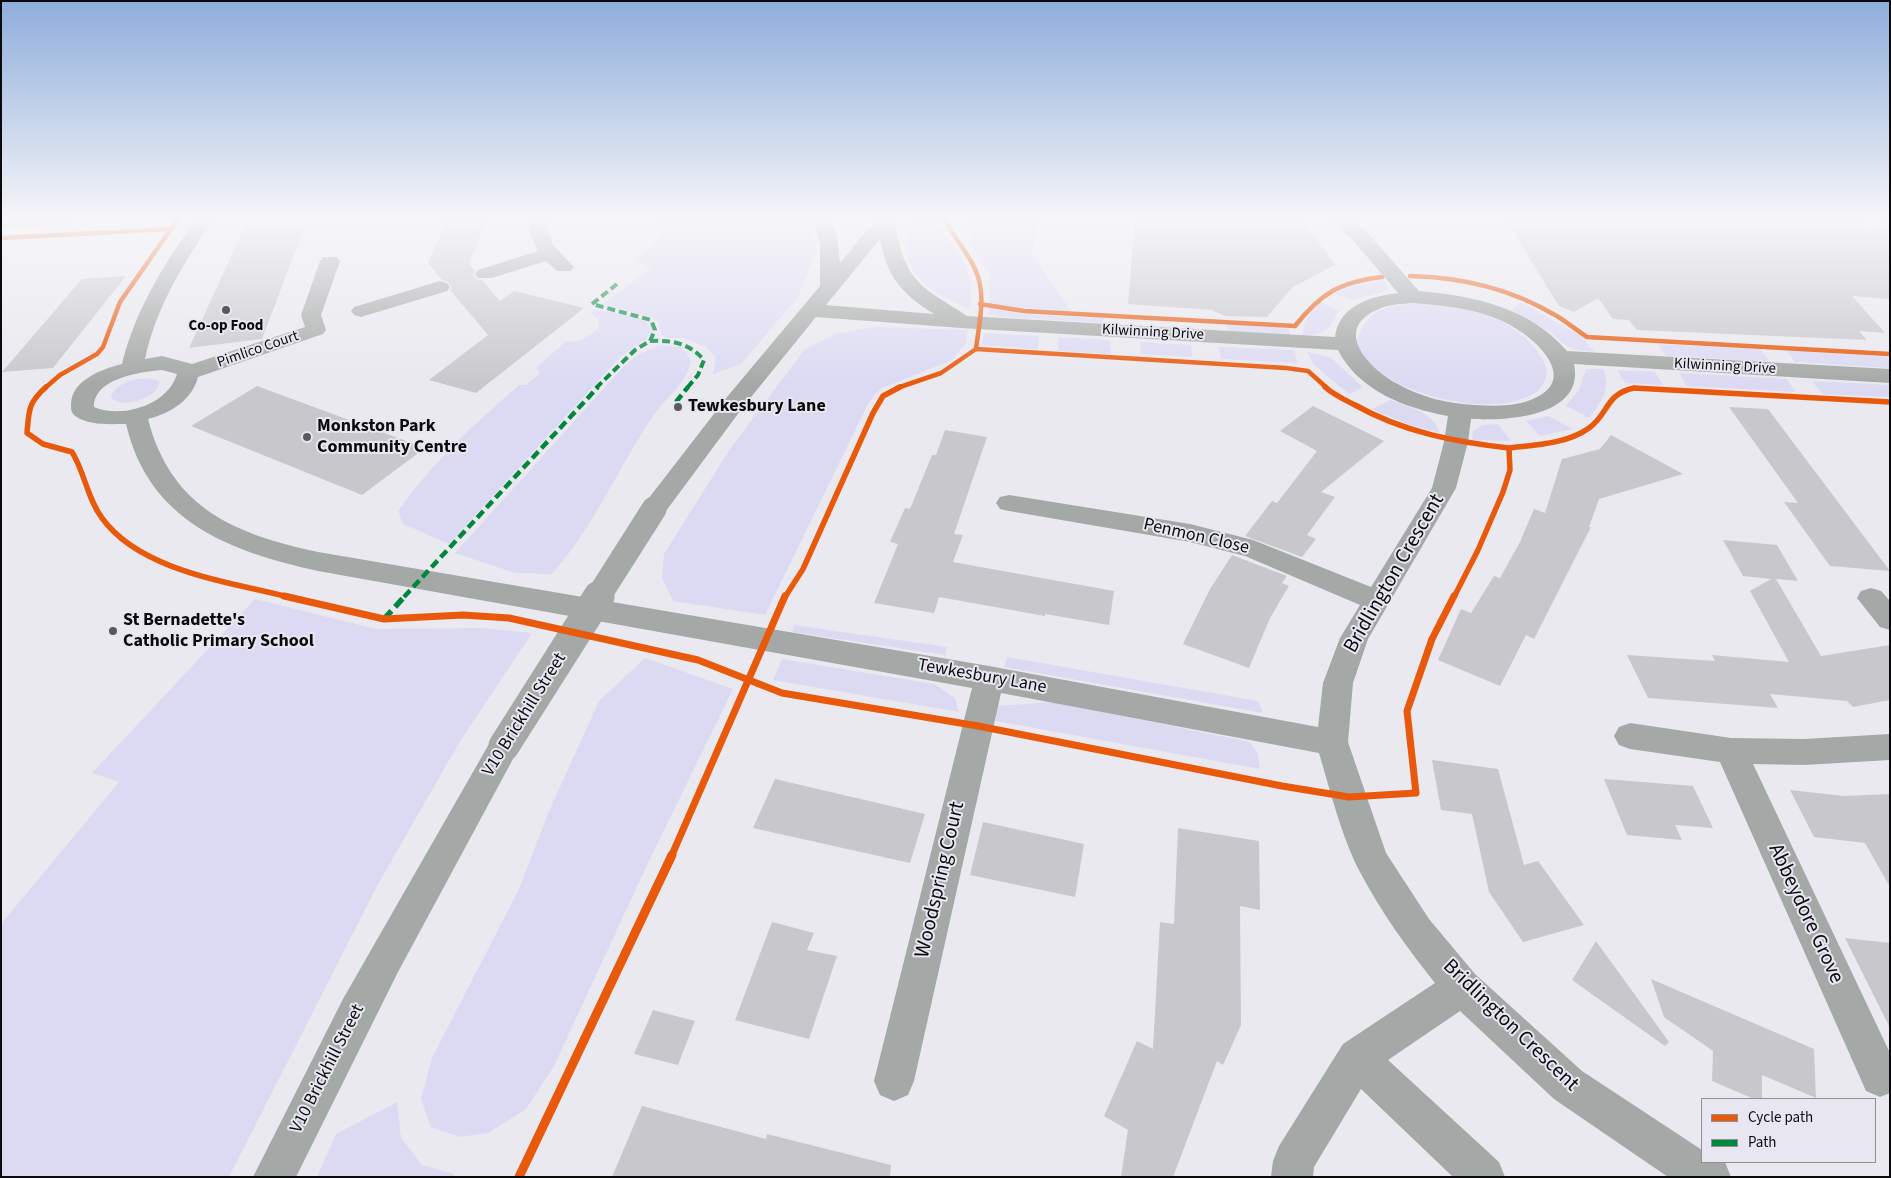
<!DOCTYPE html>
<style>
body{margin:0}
#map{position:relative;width:1891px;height:1178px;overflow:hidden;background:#eae9ef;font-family:"Source Sans 3",sans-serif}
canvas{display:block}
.frame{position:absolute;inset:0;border:2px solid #0b0b0e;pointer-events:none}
.legend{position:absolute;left:1701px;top:1098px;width:175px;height:65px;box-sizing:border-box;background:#e8e7f1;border:1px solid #908f96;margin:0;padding:6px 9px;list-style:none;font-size:15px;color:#0b0b0e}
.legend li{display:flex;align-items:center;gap:10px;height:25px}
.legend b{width:25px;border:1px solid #908f96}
</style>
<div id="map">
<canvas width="1891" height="1178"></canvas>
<div class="frame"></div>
<ul class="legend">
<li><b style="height:6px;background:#e8590c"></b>Cycle path</li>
<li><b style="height:6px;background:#00873e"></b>Path</li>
</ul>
</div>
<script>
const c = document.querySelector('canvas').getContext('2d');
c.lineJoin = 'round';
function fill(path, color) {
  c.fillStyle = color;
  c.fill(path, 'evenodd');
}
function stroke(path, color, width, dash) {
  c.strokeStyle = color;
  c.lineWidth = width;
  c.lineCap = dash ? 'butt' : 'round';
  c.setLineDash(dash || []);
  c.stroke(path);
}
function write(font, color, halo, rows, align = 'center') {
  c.font = font + ' "Source Sans 3",sans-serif';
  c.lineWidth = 4;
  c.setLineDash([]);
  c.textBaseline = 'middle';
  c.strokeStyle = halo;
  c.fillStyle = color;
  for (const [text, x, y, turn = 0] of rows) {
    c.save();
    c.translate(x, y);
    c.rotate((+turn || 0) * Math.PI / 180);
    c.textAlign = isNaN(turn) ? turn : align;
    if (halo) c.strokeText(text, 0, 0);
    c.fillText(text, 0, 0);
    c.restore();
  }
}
fill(new Path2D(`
 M 652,219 L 807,219 L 813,224 L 816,252 L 798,297 L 741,364 L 713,374 L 716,357 L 706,347 L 684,338 L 667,338 L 661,334 L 658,322 L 651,317 L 602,304 L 651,269 L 637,261 L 662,234 Z
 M 913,219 L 939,219 C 942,232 948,239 956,249 C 971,268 972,287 970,309 C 927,291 892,271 913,219 Z
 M 968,219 L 1038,219 L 1032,254 L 1071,311 L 1019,308 L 989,303 L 990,274 L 971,245 Z
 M 1384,280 L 1389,290 L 1353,300 L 1334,293 L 1349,287 Z
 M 1320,302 L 1339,311 C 1327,331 1326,334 1302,336 C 1304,321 1310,313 1320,302 Z
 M 1521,302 L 1582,337 L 1595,353 L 1568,347 L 1549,331 L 1511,310 Z
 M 1425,303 C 1471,308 1521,318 1544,362 C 1550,373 1545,385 1536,392 C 1498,418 1419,399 1384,375 C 1372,367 1364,357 1357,344 C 1365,306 1390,305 1425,303 Z
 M 990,308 L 1024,314 L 1104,318 L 1104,323 L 1003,317 L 988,314 Z
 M 594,310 C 612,313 642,312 653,329 L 645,340 L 620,357 L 449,544 L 403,524 L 398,511 C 432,463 474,424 519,385 L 526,385 L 540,373 L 536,368 L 566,341 C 579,344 589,336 599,328 L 599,321 L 591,313 Z
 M 1225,324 L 1289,328 L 1291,335 L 1229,331 Z
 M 875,327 L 968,330 L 965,345 L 952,360 L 880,389 L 868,404 L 765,615 L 673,601 L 662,578 L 664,554 L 730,449 L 804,350 L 835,334 Z
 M 984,333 L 1039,336 L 1038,349 L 982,345 Z
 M 1059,337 L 1110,340 L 1111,354 L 1058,351 Z
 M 1140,342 L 1191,345 L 1192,357 L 1141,354 Z
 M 1658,344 L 1760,349 L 1770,362 L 1666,356 Z
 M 660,345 L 681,347 L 691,360 C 687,384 666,397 653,416 C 618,468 594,527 552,574 L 515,573 L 455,553 L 625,365 L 640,354 Z
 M 1219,347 L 1294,350 L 1298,363 L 1221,359 Z
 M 1786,350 L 1886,356 L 1890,360 L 1890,368 L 1795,362 Z
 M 1307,352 L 1330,357 L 1363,387 L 1349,394 L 1314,365 Z
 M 1586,369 L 1604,369 C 1610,392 1602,400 1589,418 L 1566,406 L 1579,390 Z
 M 1617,370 L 1655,372 L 1663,385 L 1625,383 Z
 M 1679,373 L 1786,379 L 1796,392 L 1687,386 Z
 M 148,378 L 158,381 L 159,384 C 155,399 124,408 112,399 L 111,395 C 119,382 134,379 148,378 Z
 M 1812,381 L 1890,385 L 1890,397 L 1822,394 Z
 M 1390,400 C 1409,407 1433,412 1440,433 L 1410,425 L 1372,409 Z
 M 1548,416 L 1573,429 L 1540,436 L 1526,421 Z
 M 1498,424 L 1511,441 L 1472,440 L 1473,431 L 1482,425 Z
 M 255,599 L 376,629 L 482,628 L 532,633 L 459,743 L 377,886 L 229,1177 L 1,1177 L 1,924 L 119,782 L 92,773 Z
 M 794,625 L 947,647 L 945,655 L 792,632 Z
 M 1007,657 L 1258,701 L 1263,713 L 1004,667 Z
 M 645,658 L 733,689 L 647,865 L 554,1066 L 526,1109 L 488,1133 L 460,1137 L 431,1127 L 421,1099 L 432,1058 L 519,889 L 549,811 L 599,701 Z
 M 782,659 L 934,684 L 955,698 L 959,712 L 773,680 Z
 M 1053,702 L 1250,742 L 1258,754 L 1260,769 L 996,721 L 996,706 Z
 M 397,1102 L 401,1138 L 422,1165 L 454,1174 L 455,1177 L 317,1177 L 336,1134 Z`), '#dcdaf3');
fill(new Path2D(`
 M 447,219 L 487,219 L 469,264 L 475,271 L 473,274 L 476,279 L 482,280 L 500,301 L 514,291 L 584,308 L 476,393 L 429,380 L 488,335 L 450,290 L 452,287 L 448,282 L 442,280 L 428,263 Z
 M 1135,219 L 1296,219 L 1312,233 L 1335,265 L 1293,287 L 1267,317 L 1225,316 L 1212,310 L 1128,304 Z
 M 1505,219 L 1818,219 L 1857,221 L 1867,230 L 1886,219 L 1890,219 L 1890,299 L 1852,296 L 1885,333 L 1859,331 L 1867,340 L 1637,330 L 1629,320 L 1613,319 L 1598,298 L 1574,312 L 1559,306 Z
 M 306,223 L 262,339 L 189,348 L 245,226 Z
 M 126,276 L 53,368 L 2,372 L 82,279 Z
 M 257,386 L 425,448 L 362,495 L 191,426 Z
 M 1313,406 L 1384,441 L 1321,492 L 1335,497 L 1307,535 L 1316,539 L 1302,557 L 1245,536 L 1272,501 L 1277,503 L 1317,451 L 1280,431 Z
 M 1729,407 L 1768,409 L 1890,571 L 1830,566 L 1784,502 L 1798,503 Z
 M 945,430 L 987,437 L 954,534 L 963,535 L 953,562 L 1114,591 L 1109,625 L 1045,614 L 1045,616 L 939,597 L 934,613 L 874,603 L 898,544 L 890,542 L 905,508 L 910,509 L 932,455 L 936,455 Z
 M 1611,435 L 1683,474 L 1599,499 L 1589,527 L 1591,527 L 1534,639 L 1526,635 L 1500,686 L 1438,660 L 1461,609 L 1471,613 L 1494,576 L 1500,578 L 1520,542 L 1534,509 L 1545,513 L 1562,459 L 1600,449 Z
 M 1723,540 L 1777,545 L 1798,581 L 1776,579 L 1821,656 L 1890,645 L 1890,700 L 1853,707 L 1847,701 L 1770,694 L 1778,708 L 1648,698 L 1627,655 L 1715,661 L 1712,655 L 1789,662 L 1750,591 L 1771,579 L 1743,576 Z
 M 1232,555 L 1287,576 L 1282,583 L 1289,586 L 1270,618 L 1249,668 L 1183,644 L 1210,589 Z
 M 1432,760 L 1498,769 L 1524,865 L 1538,861 L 1584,925 L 1523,942 L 1489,892 L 1472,814 L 1441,810 Z
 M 775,779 L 925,814 L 910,863 L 753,828 Z
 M 1604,779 L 1693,786 L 1713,828 L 1675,825 L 1682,840 L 1627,835 Z
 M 1790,790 L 1844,796 L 1890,794 L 1890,887 L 1865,843 L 1814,837 Z
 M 983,822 L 1084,844 L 1075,897 L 970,875 Z
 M 1178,828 L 1259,841 L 1260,910 L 1240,906 L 1241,1025 L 1223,1065 L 1217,1061 L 1173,1177 L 1121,1177 L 1128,1130 L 1104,1116 L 1137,1041 L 1153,1049 L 1160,922 L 1174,924 Z
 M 772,922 L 814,933 L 807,950 L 837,956 L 809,1039 L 735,1020 Z
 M 1845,938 L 1890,943 L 1890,1028 Z
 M 1596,941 L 1669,1042 L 1665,1046 L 1572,980 Z
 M 1651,979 L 1814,1049 L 1816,1098 L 1762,1075 L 1762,1099 L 1754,1099 L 1712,1081 L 1713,1051 L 1664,1017 Z
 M 653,1010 L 695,1021 L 678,1065 L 634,1054 Z
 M 642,1106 L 766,1139 L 767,1134 L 891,1165 L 890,1177 L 612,1177 Z`), '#c8c8cc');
fill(new Path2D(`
 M 1,219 L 73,219 L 70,223 L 64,224 L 1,228 Z
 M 196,219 L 214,219 C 184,262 156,307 145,359 L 162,356 L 192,364 L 305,327 L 301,315 L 320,261 L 323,257 L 337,257 L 340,261 L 321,315 L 326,330 L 323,334 L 198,377 C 192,400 171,413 148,419 C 171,508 234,534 318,552 L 989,666 L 1318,727 L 1323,683 L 1340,638 L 1360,605 L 1245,556 L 1190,542 L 1009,511 L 1000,509 L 996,503 L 1000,497 L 1009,495 L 1190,524 L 1253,540 L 1371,587 L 1432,488 L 1444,442 L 1448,416 C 1405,408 1359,391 1338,350 L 961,328 L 816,317 L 743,407 L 663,515 L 654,517 L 645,515 L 641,509 L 645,503 L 727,397 L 820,286 L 820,243 L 813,219 L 831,219 L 837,235 L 840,263 L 876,219 L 895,219 C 894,227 898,237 900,246 C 910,287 935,294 967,316 L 1335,337 C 1339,305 1372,296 1398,293 L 1352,239 L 1330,219 L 1350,219 L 1366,231 L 1419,291 C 1474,296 1529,307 1567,351 L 1890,369 L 1890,383 L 1574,364 C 1585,417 1506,421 1471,419 L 1468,442 L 1456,488 L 1368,639 L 1353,683 L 1348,742 L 1386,853 L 1429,919 L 1475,974 L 1582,1071 L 1702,1150 L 1702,1162 L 1725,1162 L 1731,1177 L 1668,1177 L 1554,1099 L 1460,1011 L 1388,1060 L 1499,1162 L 1505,1177 L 1453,1177 L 1361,1089 L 1314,1167 L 1313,1177 L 1271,1177 L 1273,1161 L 1279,1146 L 1343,1044 L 1435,983 C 1407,948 1381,912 1360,872 C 1342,838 1330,790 1319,753 L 1001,693 L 914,1081 L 908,1095 L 894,1101 L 880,1095 L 874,1081 L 972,688 L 318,571 C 229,551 149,522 126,424 C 111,424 87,426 74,415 C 71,412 71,408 71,404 C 72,380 102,369 122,364 C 135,310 164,264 196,219 ZM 880,239 C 887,277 902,294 934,314 L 826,305 ZM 1413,303 C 1448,306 1485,309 1515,328 C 1539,342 1577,379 1535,398 C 1518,407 1495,406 1475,405 C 1448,404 1420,397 1396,383 C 1367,367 1332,328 1379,309 C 1390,304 1402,304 1413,303 ZM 162,370 L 177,374 C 168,405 122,419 94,407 C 94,378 140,372 162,370 Z
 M 527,219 L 545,219 L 553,245 L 574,267 L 571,271 L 557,271 L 546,261 L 492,278 L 478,278 L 475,274 L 478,270 L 538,251 L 530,234 Z
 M 440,281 L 447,283 L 450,287 L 447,291 L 361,317 L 354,315 L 351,311 L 354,307 Z
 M 1871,588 L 1881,591 L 1890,601 L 1890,630 L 1880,627 L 1857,598 L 1861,591 Z
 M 1630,723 L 1731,738 L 1804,739 L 1890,734 L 1890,760 L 1804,765 L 1753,764 L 1890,1053 L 1890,1093 L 1880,1097 L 1866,1091 L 1720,762 L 1630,749 L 1619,745 L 1614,736 L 1619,727 Z
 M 504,733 L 515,737 L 520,746 L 398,972 L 296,1177 L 253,1177 L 343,999 L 493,737 Z`), '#a4a8a6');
stroke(new Path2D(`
 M 598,597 L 654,509`), '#a4a8a6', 25);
stroke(new Path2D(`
 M 504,746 L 599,596`), '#a4a8a6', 31);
stroke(new Path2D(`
 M 650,341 C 672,340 689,343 704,360 L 698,375 L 687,388
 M 596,388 L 635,350 L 650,341 L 655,330 L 651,320 L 592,304 L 617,284`), '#00873e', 4, [8, 4]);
stroke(new Path2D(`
 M 676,402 L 688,387
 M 404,597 L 598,387`), '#00873e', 4.5, [9, 4.5]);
stroke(new Path2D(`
 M 384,619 L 405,596`), '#00873e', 5.5, [11, 5.5]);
stroke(new Path2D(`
 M 945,219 C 953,237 967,251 975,269 C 987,294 979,323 976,349
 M 1,238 L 171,229
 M 1410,276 C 1460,277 1511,289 1555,315 C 1566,321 1576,330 1587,337 L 1890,354
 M 980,304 L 1024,311 L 1295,326 C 1321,293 1340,282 1382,277
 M 45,388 L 60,375 L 97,354 L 103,347 L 120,302 L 178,219
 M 897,388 L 941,373 L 976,349 L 1286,368 L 1308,371 L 1327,388
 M 1633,388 L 1637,388`), '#e8590c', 4.5);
stroke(new Path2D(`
 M 46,387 C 28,403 29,410 27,433 L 43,444 L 72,452 C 85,473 87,498 102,518 C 140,571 229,582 289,597
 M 1325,387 C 1334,395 1345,400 1355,405 C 1403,432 1455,442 1509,448
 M 785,597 L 803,569 L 873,413 L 883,396 L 900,387
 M 1454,597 L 1478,550 L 1503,492 L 1510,470 L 1509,448 C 1535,445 1567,444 1589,428 C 1609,414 1605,394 1634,388 L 1890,402`), '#e8590c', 5.5);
stroke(new Path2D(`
 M 284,596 L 384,619 L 463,615 L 509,618 L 698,660 L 782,693 L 978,726 L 1282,786 L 1349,797 L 1416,793 L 1407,711 L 1432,639 L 1454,596
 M 671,857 L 785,596`), '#e8590c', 7);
stroke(new Path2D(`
 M 519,1177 L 672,855`), '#e8590c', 9);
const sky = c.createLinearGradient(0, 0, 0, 384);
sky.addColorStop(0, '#8eaddb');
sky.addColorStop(0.57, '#f6f5f8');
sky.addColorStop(1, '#f6f5f800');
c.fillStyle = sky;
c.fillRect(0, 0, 1891, 384);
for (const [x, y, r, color] of [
 [226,310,5,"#59595d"],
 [678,407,5,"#59595d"],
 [307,437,5,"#59595d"],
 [113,631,5,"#59595d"]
]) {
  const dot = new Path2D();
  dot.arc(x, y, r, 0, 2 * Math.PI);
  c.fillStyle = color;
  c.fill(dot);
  stroke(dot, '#e8e7f1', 2);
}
write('bold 15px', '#0b0b0e', '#e8e7f1', [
 ["Co-op Food",226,327]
]);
write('15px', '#0b0b0e', '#e8e7f1', [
 ["Kilwinning Drive",1153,333,3],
 ["Pimlico Court",258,350,-19],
 ["Kilwinning Drive",1725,367,3]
]);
write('bold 18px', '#0b0b0e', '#e8e7f1', [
 ["Tewkesbury Lane",688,407],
 ["Monkston Park",317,427],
 ["Community Centre",317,448],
 ["St Bernadette's",123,621],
 ["Catholic Primary School",123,642]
], 'left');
write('18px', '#0b0b0e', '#e8e7f1', [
 ["Penmon Close",1196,537,13],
 ["Tewkesbury Lane",982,677,10],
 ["V10 Brickhill Street",525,715,-58],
 ["V10 Brickhill Street",328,1069,-63]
]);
write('21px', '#0b0b0e', '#e8e7f1', [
 ["Bridlington Crescent",1395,574,-60],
 ["Woodspring Court",941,880,-77],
 ["Abbeydore Grove",1805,914,65],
 ["Bridlington Crescent",1510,1026,44]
]);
</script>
